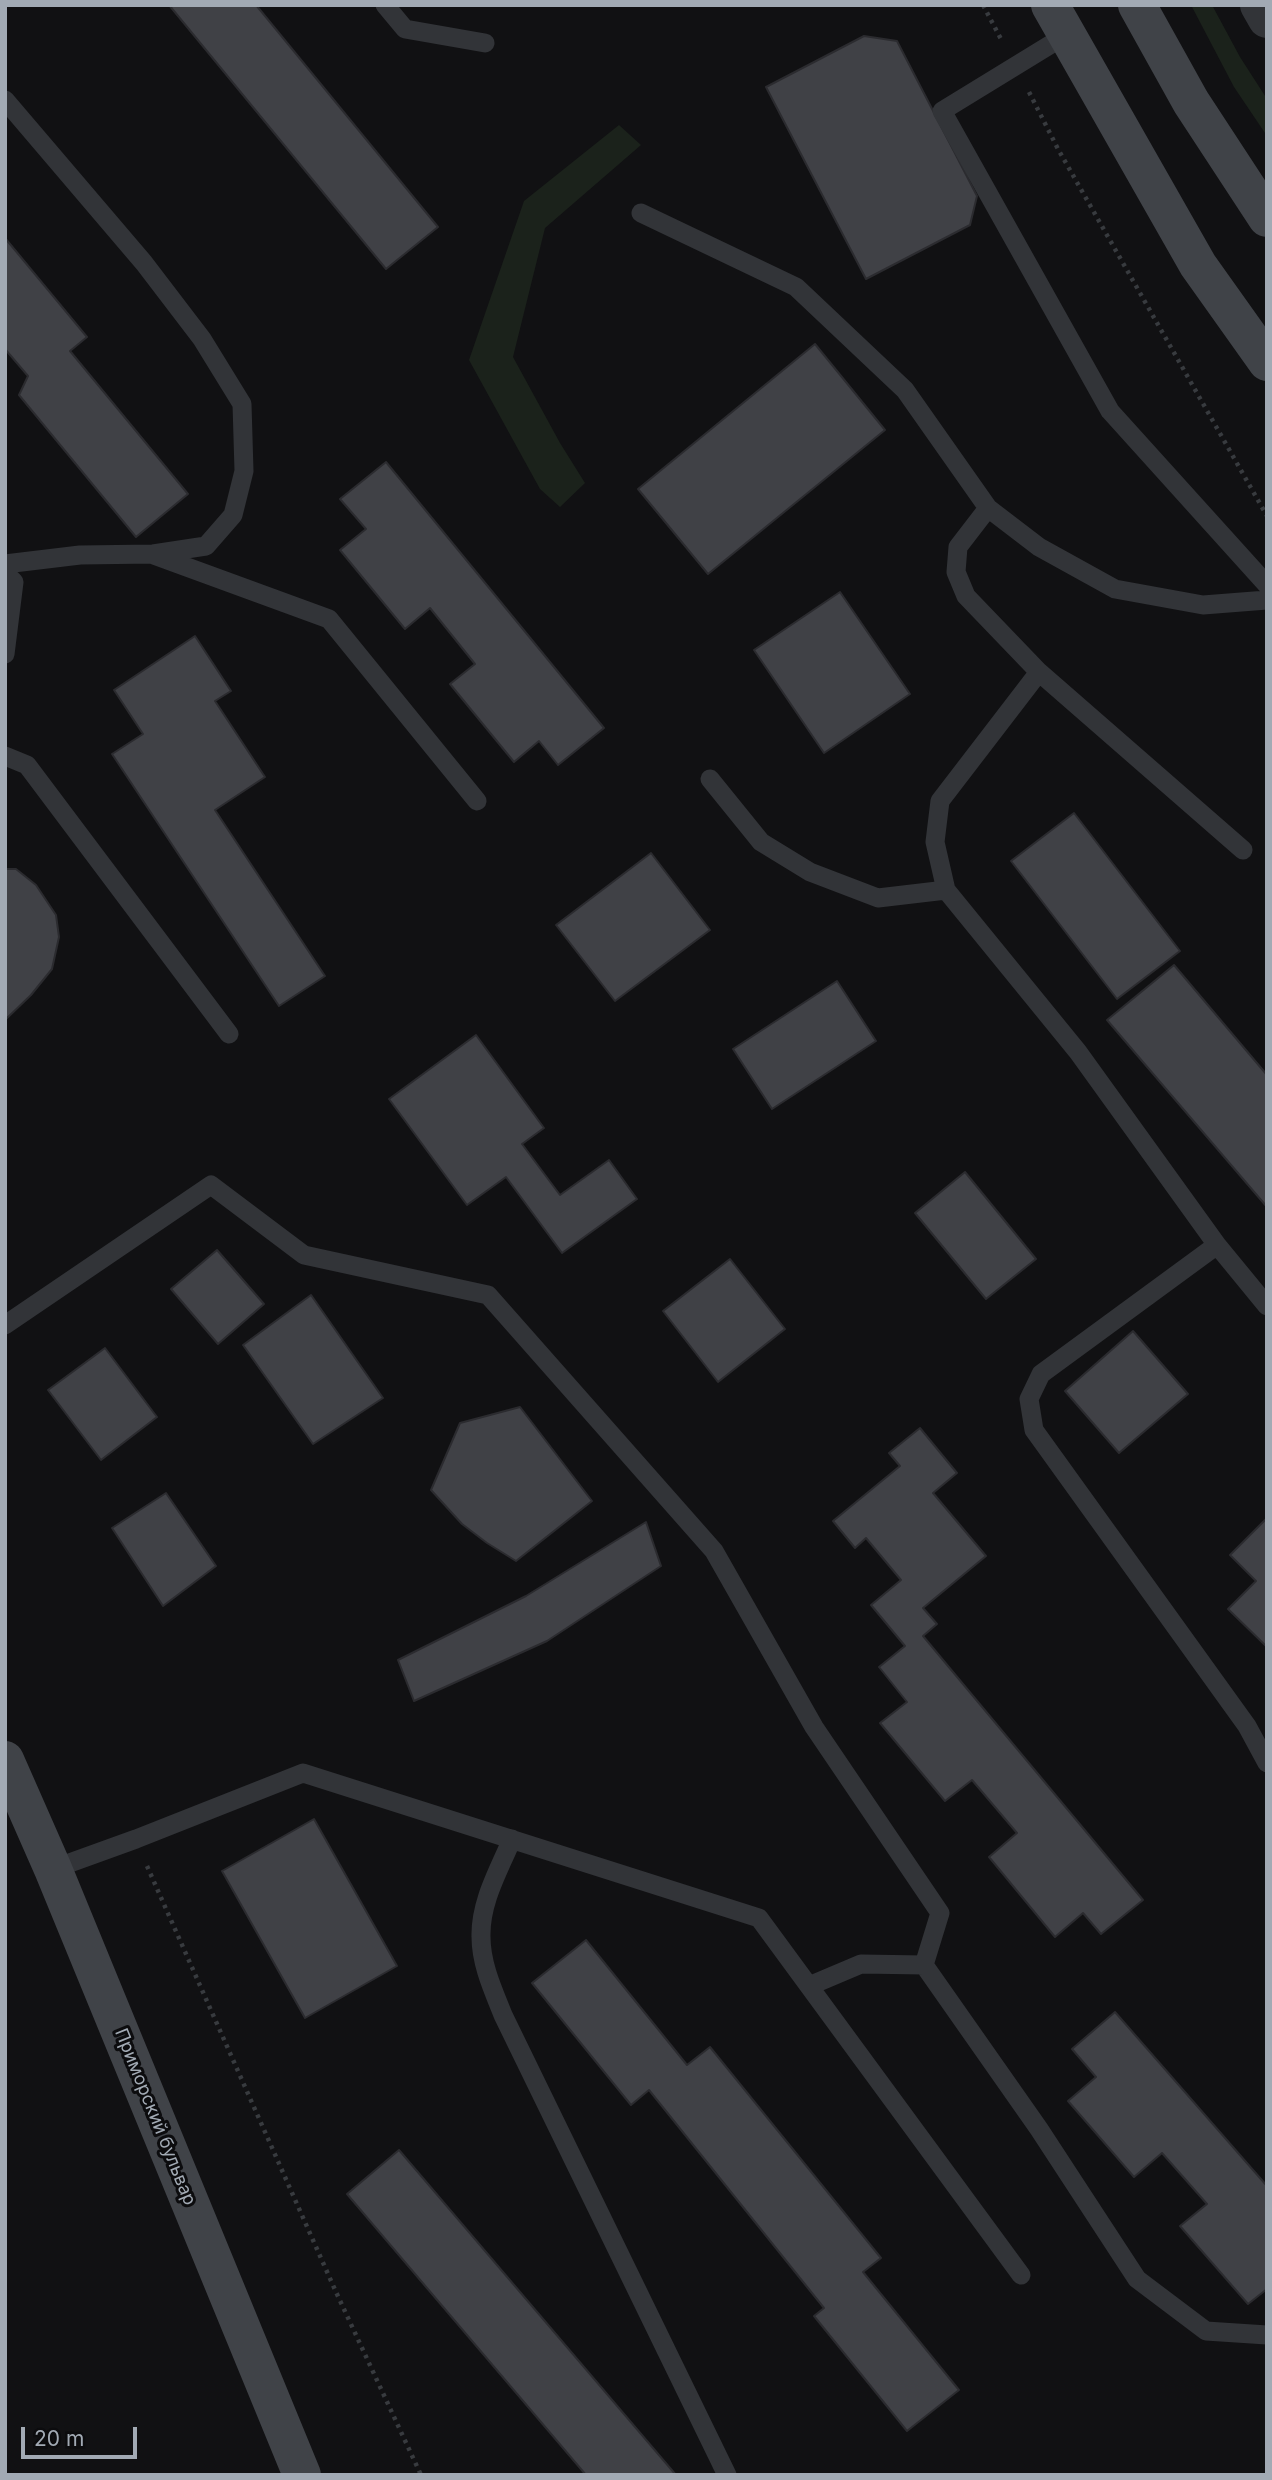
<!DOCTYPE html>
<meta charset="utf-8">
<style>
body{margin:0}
#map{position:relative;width:1272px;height:2480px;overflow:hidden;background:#111113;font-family:Inter,sans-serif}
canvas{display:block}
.frame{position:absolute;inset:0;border:7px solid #a2aab4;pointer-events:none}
.scale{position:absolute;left:21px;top:2427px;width:116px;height:32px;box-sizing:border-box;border:4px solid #a2aab4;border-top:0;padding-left:9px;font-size:21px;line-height:24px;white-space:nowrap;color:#a2aab4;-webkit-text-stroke:5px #0c0c0e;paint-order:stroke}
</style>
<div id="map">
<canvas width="1272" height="2480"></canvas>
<div class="frame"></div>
<div class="scale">20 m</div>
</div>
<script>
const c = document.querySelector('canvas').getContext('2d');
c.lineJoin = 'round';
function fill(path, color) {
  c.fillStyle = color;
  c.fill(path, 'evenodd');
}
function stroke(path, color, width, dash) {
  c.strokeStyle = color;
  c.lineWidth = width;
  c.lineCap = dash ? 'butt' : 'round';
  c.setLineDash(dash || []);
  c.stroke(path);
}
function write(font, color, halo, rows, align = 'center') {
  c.font = font + ' Inter,sans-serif';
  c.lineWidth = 6;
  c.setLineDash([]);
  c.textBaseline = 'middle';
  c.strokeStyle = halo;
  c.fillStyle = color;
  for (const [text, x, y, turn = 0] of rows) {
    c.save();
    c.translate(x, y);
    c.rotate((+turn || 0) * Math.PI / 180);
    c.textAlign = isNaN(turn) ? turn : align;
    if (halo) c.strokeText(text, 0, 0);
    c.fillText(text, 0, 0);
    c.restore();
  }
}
fill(new Path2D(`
 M 1191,5 L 1212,5 L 1240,57 L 1267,99 L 1267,136 L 1234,87 Z
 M 619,125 L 641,145 L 545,228 L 513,357 L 560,443 L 585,483 L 560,507 L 540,489 L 469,360 L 524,201 Z`), '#1b221b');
const building = new Path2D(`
 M 169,5 L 256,5 L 438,227 L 386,269 Z
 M 864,36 L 897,41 L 977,196 L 970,225 L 866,279 L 766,87 Z
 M 5,238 L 87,337 L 70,351 L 188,494 L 136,537 L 19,395 L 28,376 L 5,349 Z
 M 815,344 L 885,430 L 708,574 L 638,489 Z
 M 386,462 L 604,728 L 558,765 L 539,741 L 514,762 L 450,684 L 475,664 L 430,608 L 405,629 L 340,550 L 366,529 L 340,499 Z
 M 840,592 L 910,694 L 824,753 L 754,650 Z
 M 195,636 L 231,691 L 215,701 L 265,777 L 215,810 L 325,976 L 279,1006 L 112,754 L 143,734 L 114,690 Z
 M 1074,813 L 1180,951 L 1117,999 L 1011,861 Z
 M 651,853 L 710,930 L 615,1001 L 556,925 Z
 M 5,869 L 16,869 L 36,885 L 56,915 L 59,937 L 52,969 L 31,995 L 5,1020 Z
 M 1174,965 L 1267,1075 L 1267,1207 L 1107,1020 Z
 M 837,981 L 876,1041 L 772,1109 L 733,1049 Z
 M 476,1035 L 544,1128 L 522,1144 L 560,1195 L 609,1160 L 637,1199 L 562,1253 L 506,1177 L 467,1205 L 389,1099 Z
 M 965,1172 L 1036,1259 L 986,1299 L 915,1213 Z
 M 217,1250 L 264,1304 L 218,1344 L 171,1289 Z
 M 730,1259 L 785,1329 L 718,1382 L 663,1311 Z
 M 311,1295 L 383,1398 L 313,1444 L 243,1345 Z
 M 1133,1331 L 1188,1394 L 1119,1453 L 1065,1391 Z
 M 105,1348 L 157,1417 L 101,1460 L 48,1390 Z
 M 520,1407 L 592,1501 L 516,1561 L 487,1543 L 462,1524 L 431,1490 L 460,1423 Z
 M 920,1428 L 957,1473 L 933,1493 L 986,1556 L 923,1608 L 937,1624 L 923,1636 L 1143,1900 L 1101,1934 L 1083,1913 L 1055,1937 L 989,1857 L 1017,1833 L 972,1780 L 945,1801 L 880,1723 L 907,1702 L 879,1667 L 905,1646 L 871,1605 L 901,1580 L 866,1538 L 855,1548 L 833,1521 L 900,1466 L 889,1453 Z
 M 166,1493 L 216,1566 L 163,1606 L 112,1528 Z
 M 1267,1518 L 1267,1647 L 1228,1609 L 1256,1581 L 1230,1555 Z
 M 646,1522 L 661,1566 L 547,1641 L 414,1701 L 398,1660 L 526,1596 Z
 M 314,1819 L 397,1966 L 305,2018 L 222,1871 Z
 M 586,1940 L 687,2065 L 710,2047 L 881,2258 L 863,2272 L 959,2390 L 907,2431 L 814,2316 L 824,2308 L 649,2090 L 631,2105 L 532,1983 Z
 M 1115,2012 L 1267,2186 L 1267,2289 L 1248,2304 L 1180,2226 L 1207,2204 L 1162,2153 L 1134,2177 L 1068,2101 L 1096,2077 L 1072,2049 Z
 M 399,2150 L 676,2475 L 586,2475 L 347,2194 Z`);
fill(building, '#404146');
stroke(building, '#2b2b2f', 2);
stroke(new Path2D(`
 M 983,5 L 1002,41
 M 1029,92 L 1058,149 L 1267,516
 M 147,1866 L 336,2292 L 421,2475`), '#383b3f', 4.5, [3.5, 5]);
stroke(new Path2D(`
 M 385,5 L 405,29 L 485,43
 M 1066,35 L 942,111 L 1110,411 L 1267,585
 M 5,100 L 144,263 L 202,339 L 242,404 L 244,471 L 233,515 L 206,546 L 153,554 L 80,555 L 5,564
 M 641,213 L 796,287 L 905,390 L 988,508
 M 154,555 L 329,619 L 477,801
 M 5,573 L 14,582 L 5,654
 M 1039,672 L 966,596 L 956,572 L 958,547 L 988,508 L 1039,547 L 1115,589 L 1203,605 L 1267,600
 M 5,756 L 27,765 L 229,1034
 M 710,779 L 761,842 L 810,872 L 878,898 L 946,890
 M 1243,850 L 1039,672 L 940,801 L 935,842 L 946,890 L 1078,1052 L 1217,1245 L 1267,1306
 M 1217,1245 L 1041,1374 L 1029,1399 L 1034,1430 L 1247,1726 L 1267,1763
 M 5,1325 L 211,1185 L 304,1255 L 488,1295 L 714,1551 L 814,1727 L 940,1913 L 924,1965
 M 512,1839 C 499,1870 480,1902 481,1937 C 481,1964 493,1990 503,2015 L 727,2475
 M 53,1869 L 136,1839 L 303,1773 L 759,1918 L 1021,2275
 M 809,1986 L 861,1964 L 924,1965 L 1039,2129 L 1137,2279 L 1206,2331 L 1267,2335`), '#323438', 19);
stroke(new Path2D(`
 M 1259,5 L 1267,19`), '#323438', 38);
stroke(new Path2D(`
 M 1050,5 L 1198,265 L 1267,362
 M 1137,5 L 1191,102 L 1267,218
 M 5,1760 L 53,1869 L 302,2475`), '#404348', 38);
write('18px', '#a2aab4', '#0c0c0e', [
 ["Приморский бульвар",155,2117,68]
]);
</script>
